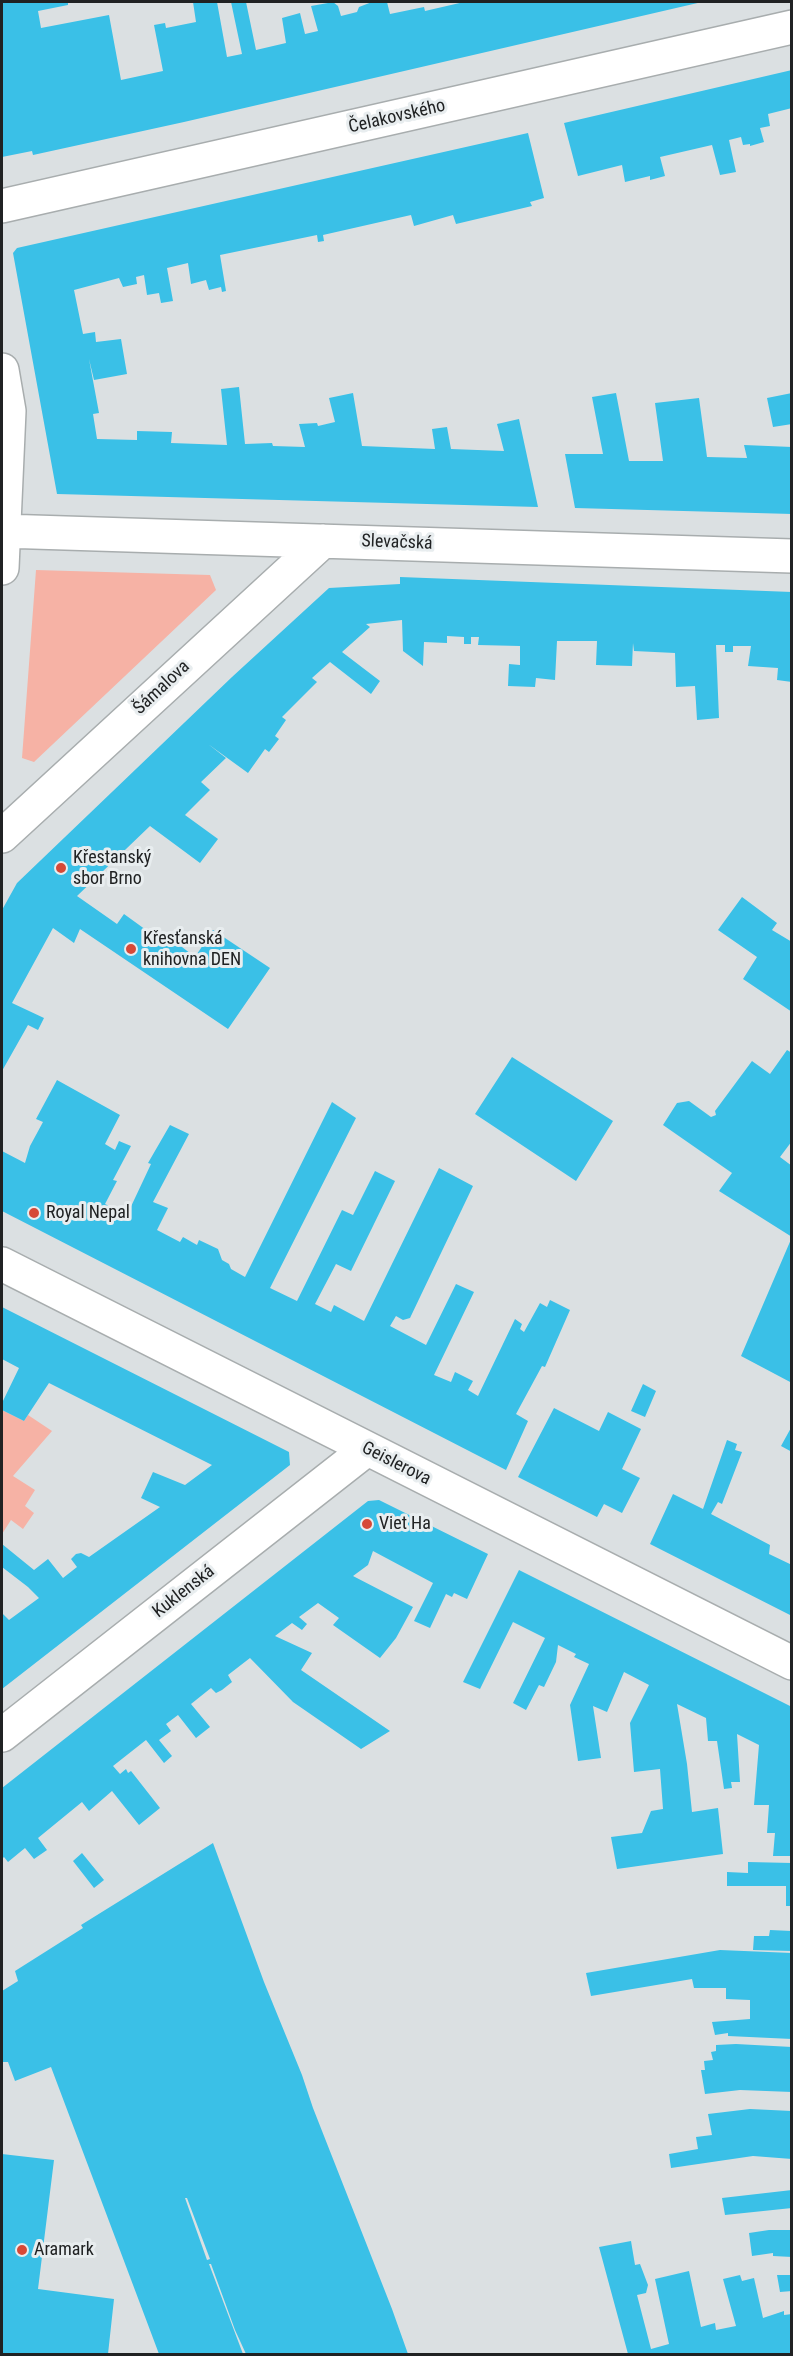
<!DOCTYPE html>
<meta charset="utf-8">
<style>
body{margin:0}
#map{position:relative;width:793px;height:2356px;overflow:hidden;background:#dbe0e2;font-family:"Roboto Condensed",sans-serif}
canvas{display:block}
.frame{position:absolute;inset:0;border:3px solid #202223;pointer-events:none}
</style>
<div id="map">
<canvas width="793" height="2356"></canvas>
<div class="frame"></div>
</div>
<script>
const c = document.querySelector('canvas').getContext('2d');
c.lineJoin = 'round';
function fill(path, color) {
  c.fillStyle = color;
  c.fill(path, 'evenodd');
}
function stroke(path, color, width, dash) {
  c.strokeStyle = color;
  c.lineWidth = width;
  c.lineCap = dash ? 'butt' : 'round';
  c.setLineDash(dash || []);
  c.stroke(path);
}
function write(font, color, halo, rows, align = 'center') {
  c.font = font + ' "Roboto Condensed",sans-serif';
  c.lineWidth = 6;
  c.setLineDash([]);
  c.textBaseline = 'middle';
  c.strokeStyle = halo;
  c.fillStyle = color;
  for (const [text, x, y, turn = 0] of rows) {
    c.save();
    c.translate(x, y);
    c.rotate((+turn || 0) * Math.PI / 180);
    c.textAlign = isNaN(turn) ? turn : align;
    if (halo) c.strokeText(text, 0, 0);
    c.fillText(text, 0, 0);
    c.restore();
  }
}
fill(new Path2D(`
 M 36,570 L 210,575 L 216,590 L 34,762 L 22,758 Z
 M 2,1410 L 24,1421 L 28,1415 L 52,1431 L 13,1476 L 35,1490 L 25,1506 L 34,1513 L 23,1529 L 11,1520 L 2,1534 Z`), '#f6b2a5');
fill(new Path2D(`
 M 2,2 L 68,2 L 68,5 L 38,11 L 41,28 L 109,15 L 121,80 L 163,71 L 154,25 L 165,23 L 166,28 L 196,22 L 193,2 L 217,2 L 227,57 L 242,54 L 231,2 L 246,2 L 256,50 L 286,43 L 282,18 L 300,13 L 305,34 L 318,31 L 311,6 L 328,3 L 333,2 L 338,6 L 341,16 L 357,12 L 359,7 L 372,2 L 387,2 L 390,14 L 424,7 L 425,11 L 464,2 L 702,2 L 184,122 L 33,155 L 32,151 L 2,157 Z
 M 792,70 L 792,108 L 768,114 L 770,126 L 760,128 L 764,142 L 750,146 L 750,144 L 743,145 L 741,137 L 729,140 L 736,172 L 720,175 L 712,145 L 660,157 L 665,176 L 650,180 L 650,176 L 625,182 L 622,165 L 578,176 L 564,123 Z
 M 528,133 L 544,198 L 530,202 L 532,206 L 456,224 L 453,215 L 414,226 L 411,215 L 323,235 L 324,241 L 318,242 L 317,235 L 220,255 L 226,291 L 222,292 L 221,287 L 209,290 L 206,280 L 191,284 L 188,263 L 167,268 L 173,301 L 161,303 L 159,293 L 147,295 L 144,275 L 136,277 L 137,284 L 123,287 L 119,278 L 74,290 L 83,334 L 95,332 L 96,342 L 121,339 L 127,374 L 94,380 L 89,359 L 99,413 L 93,414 L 97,439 L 137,440 L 137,431 L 172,432 L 171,443 L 227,445 L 221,389 L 239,387 L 245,444 L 272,443 L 273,446 L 305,447 L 299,424 L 317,423 L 318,426 L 335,422 L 329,398 L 353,393 L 362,446 L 435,449 L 432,429 L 447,427 L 451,449 L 504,451 L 497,424 L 519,419 L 538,507 L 57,494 L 13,253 L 17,248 Z
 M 616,393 L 629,461 L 663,461 L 655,403 L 699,398 L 707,457 L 747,458 L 744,445 L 792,447 L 792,514 L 575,508 L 565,454 L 603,454 L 592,397 Z
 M 792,393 L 792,424 L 773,427 L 767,398 Z
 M 400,577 L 792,592 L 792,682 L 777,680 L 778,668 L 748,666 L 751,646 L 733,646 L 733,652 L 725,652 L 725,645 L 716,645 L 719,718 L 697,720 L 695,686 L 676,687 L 675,653 L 634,651 L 633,643 L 632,666 L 596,665 L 597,641 L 557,641 L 555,680 L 536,678 L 535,687 L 508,686 L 509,664 L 520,665 L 520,646 L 478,645 L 479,637 L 471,637 L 471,644 L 464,644 L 464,637 L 447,636 L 447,643 L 424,642 L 423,666 L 403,651 L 402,620 L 366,624 L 370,627 L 342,652 L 380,681 L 371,694 L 330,662 L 312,678 L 317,682 L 282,717 L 286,720 L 275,736 L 279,739 L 269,752 L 265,749 L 248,773 L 208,744 L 226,758 L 201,782 L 210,790 L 185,815 L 218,839 L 200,863 L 150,826 L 77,896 L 117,924 L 124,914 L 164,943 L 182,947 L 195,957 L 213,930 L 270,968 L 228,1029 L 80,929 L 74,943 L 53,928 L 12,1003 L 44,1018 L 38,1030 L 28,1025 L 2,1071 L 2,910 L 17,883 L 232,677 L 329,588 L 400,584 Z
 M 742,897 L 777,923 L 772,930 L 792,942 L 792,1012 L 743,979 L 757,957 L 718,930 Z
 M 787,1050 L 792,1053 L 792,1141 L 780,1157 L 792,1166 L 792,1237 L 719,1191 L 732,1173 L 663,1125 L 677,1103 L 689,1101 L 711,1117 L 716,1115 L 715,1111 L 752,1061 L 770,1074 Z
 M 512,1057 L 613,1121 L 576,1181 L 475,1114 Z
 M 57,1080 L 120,1115 L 105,1144 L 115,1150 L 119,1141 L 131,1146 L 113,1180 L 117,1181 L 105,1204 L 127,1215 L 151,1164 L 148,1163 L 170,1125 L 189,1134 L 153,1202 L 168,1208 L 157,1230 L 180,1242 L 183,1237 L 197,1245 L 199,1240 L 218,1249 L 222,1260 L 229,1264 L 231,1269 L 245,1277 L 332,1102 L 356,1118 L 270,1288 L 297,1301 L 342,1210 L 353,1215 L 375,1171 L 395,1181 L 351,1271 L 336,1264 L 315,1304 L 331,1312 L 334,1305 L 364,1321 L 439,1168 L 473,1186 L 410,1318 L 403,1320 L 396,1316 L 390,1326 L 426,1345 L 456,1284 L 474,1292 L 434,1375 L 451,1382 L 455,1372 L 473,1381 L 468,1390 L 478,1396 L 515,1319 L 522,1324 L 520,1329 L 524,1332 L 540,1303 L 547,1307 L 550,1300 L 570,1310 L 545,1367 L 542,1366 L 516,1414 L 528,1421 L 506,1470 L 2,1211 L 2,1151 L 25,1163 L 30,1146 L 43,1122 L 36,1119 Z
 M 792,1237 L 792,1383 L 741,1356 Z
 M 2,1307 L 289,1452 L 290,1465 L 2,1689 L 2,1613 L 9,1620 L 39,1598 L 28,1587 L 2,1567 L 2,1544 L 34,1570 L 48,1559 L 63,1578 L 77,1567 L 71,1559 L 76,1554 L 81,1553 L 89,1557 L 160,1507 L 141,1498 L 153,1472 L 185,1485 L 212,1465 L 49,1383 L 24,1421 L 2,1410 L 2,1403 L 19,1368 L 2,1359 Z
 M 643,1384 L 656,1391 L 645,1417 L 631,1411 Z
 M 554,1408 L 599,1431 L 608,1412 L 641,1429 L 622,1469 L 640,1478 L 622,1513 L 604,1504 L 597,1517 L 518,1477 Z
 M 792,1426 L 792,1452 L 781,1446 Z
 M 727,1440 L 737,1444 L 735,1450 L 742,1452 L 722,1504 L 718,1502 L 711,1514 L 770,1545 L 769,1554 L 792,1565 L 792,1616 L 650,1544 L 673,1494 L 703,1509 Z
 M 379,1500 L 488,1554 L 467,1599 L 454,1593 L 452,1597 L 446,1594 L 430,1628 L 414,1621 L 433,1583 L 373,1551 L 368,1565 L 353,1576 L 413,1607 L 396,1638 L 380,1658 L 333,1625 L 339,1618 L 318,1603 L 299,1617 L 307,1624 L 302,1630 L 292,1623 L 275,1636 L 312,1653 L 301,1670 L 390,1731 L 361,1749 L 293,1702 L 250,1658 L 228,1675 L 232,1682 L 222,1690 L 216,1693 L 211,1688 L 191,1704 L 210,1727 L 196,1738 L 178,1715 L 166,1724 L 171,1731 L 159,1740 L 172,1756 L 164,1763 L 146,1740 L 113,1766 L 120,1774 L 126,1769 L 128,1773 L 131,1771 L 160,1808 L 139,1825 L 112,1791 L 89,1811 L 82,1802 L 38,1838 L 47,1850 L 34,1859 L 25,1848 L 8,1862 L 4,1857 L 2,1859 L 2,1788 L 368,1501 Z
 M 519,1570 L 792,1707 L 792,1856 L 773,1856 L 775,1833 L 767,1833 L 769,1805 L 754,1805 L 759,1745 L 737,1734 L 740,1782 L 731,1782 L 732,1788 L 724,1789 L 717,1741 L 708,1741 L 706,1718 L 677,1704 L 687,1764 L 692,1812 L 718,1808 L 723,1854 L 617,1869 L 611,1837 L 642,1833 L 651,1811 L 663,1809 L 660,1769 L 634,1772 L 630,1723 L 649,1685 L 624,1672 L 607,1712 L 593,1706 L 601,1758 L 578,1761 L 570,1705 L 589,1664 L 574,1657 L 576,1654 L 558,1645 L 556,1662 L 544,1687 L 539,1685 L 526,1710 L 513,1703 L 545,1638 L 513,1622 L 480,1689 L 463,1682 Z
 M 213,1843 L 264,1982 L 302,2075 L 313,2108 L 392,2309 L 408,2354 L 246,2354 L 235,2330 L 211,2264 L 209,2264 L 243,2354 L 159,2354 L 51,2067 L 15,2081 L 8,2062 L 2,2062 L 2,1991 L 18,1981 L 15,1971 L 83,1928 L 81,1925 ZM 185,2198 L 187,2198 L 210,2259 L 207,2260 Z
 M 82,1853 L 104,1880 L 94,1888 L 73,1861 Z
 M 748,1862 L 792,1863 L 792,1906 L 786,1906 L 786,1886 L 727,1886 L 727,1872 L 748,1873 Z
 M 770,1930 L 792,1931 L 792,1951 L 753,1950 L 754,1936 L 769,1936 Z
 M 720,1950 L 792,1953 L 792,2039 L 728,2036 L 728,2033 L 715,2035 L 712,2022 L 750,2019 L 750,2000 L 726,1999 L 726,1988 L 694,1988 L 692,1979 L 591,1996 L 586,1973 Z
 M 736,2044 L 792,2047 L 792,2092 L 740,2090 L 705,2094 L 701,2070 L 705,2070 L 704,2061 L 713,2060 L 711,2052 L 716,2051 L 716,2045 Z
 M 750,2109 L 792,2111 L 792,2159 L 753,2156 L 671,2168 L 669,2154 L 698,2149 L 696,2137 L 712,2135 L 708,2114 Z
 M 2,2154 L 54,2160 L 38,2289 L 114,2299 L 108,2354 L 2,2354 Z
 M 792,2190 L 792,2208 L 725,2215 L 722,2198 Z
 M 769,2230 L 792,2230 L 792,2257 L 773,2256 L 773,2253 L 752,2256 L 749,2233 Z
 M 631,2241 L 635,2265 L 640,2264 L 648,2285 L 646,2293 L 637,2295 L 651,2349 L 669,2344 L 655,2279 L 689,2271 L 701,2327 L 715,2323 L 716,2330 L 736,2326 L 723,2279 L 740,2275 L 742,2281 L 754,2278 L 763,2318 L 784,2311 L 784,2315 L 792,2314 L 792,2354 L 628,2354 L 599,2247 Z
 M 777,2275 L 792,2275 L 792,2291 L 780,2292 Z`), '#3ac0e7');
const minor = new Path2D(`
 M 2,206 L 792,27
 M 2,370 L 9,411 L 2,568
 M 2,531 L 792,556
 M 2,836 L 323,541
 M 2,1264 L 792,1663
 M 2,1735 L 367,1449`);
stroke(minor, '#a8adae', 36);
stroke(minor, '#fff', 33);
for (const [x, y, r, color] of [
 [61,868,6,"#d64937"],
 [131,949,6,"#d64937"],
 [34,1213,6,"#d64937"],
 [367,1524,6,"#d64937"],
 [22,2250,6,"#d64937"]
]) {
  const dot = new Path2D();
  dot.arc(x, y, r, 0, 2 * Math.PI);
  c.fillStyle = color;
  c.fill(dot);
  stroke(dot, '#e8edef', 2);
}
write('18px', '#202223', '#e8edef', [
 ["Čelakovského",397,117,-13],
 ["Slevačská",397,543,2],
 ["Šámalova",162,688,-43],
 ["Geislerova",396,1464,27],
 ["Kuklenská",184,1592,-38]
]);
write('18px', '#202223', '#e8edef', [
 ["Křestanský",73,858],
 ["sbor Brno",73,879],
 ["Křesťanská",143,939],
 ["knihovna DEN",143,960],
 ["Royal Nepal",46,1213],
 ["Viet Ha",379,1524],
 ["Aramark",34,2250]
], 'left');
</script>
